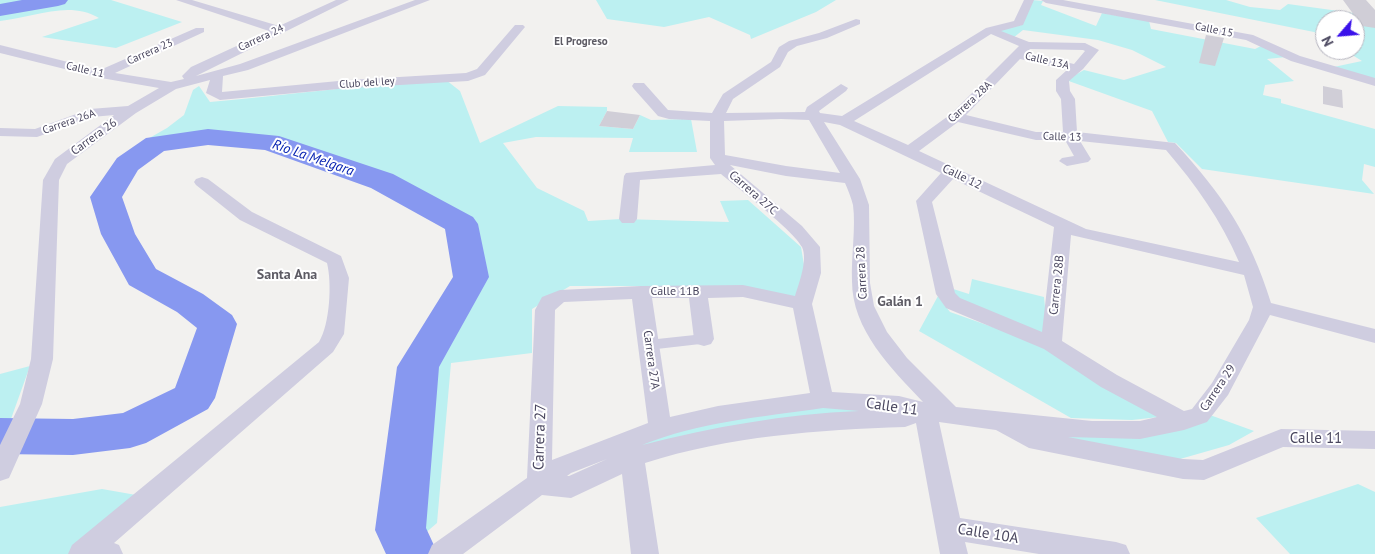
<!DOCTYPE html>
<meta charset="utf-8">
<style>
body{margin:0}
#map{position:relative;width:1375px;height:554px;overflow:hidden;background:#f2f1ef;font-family:"PT Sans",sans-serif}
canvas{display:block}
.north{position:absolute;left:1315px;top:10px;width:50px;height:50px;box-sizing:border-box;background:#fff;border:1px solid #b6b5bf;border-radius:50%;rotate:243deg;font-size:14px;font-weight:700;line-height:20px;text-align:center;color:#49465e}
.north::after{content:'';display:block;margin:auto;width:18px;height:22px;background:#3a11ea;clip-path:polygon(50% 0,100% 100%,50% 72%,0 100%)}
</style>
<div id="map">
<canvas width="1375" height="554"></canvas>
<div class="north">N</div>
</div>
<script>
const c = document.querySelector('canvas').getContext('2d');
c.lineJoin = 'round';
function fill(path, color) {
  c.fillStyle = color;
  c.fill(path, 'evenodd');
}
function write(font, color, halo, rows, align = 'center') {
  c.font = font + ' "PT Sans",sans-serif';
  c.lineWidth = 4;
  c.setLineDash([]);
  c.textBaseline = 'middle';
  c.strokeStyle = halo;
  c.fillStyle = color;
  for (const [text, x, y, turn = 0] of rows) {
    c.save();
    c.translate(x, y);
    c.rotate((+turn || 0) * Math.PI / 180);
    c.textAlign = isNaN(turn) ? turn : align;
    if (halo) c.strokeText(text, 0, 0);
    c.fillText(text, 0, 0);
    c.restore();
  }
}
fill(new Path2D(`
 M 0,0 L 111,0 L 182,22 L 116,48 L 42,37 L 99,18 C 68,0 33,18 0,21 Z
 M 596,0 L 836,0 L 816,12 L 751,39 L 750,35 L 709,17 L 664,27 L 607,19 Z
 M 1032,0 L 1043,1 L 1041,5 L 1096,26 L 1102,13 L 1149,21 L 1151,29 L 1255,49 L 1261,46 L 1286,57 L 1267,59 L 1294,81 L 1265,85 L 1263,95 L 1281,99 L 1281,103 L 1375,129 L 1375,167 L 1364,164 L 1362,180 L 1374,194 L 1202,169 L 1176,143 L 1168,142 L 1152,111 L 1066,80 L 1084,70 L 1124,80 L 1166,67 L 1132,50 L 1098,40 L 1023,30 L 1013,38 L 996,30 L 1021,25 Z
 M 1155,0 L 1226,0 L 1250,7 L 1280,10 L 1288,4 L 1375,16 L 1375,80 L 1329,68 L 1362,61 L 1344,50 L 1355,50 L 1355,20 L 1325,20 L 1325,39 L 1314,32 Z
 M 446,80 L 460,91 L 480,143 L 558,106 L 607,107 L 607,111 L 599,126 L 633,129 L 640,115 L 651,120 L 691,119 L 697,152 L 629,152 L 633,138 L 536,137 L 503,143 L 537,188 L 584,211 L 588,221 L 621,219 L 729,222 L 720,201 L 748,200 L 801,247 L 805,271 L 796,299 L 745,286 L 570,286 L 532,309 L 532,353 L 451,363 L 437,523 L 416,541 L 410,530 L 423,369 L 484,273 L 471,222 L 385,176 L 276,138 L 209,134 L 157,141 L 121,163 L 137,145 L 167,128 L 184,115 L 193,90 L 199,86 L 210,102 C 288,95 367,84 446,80 Z
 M 972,279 L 1044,297 L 1048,338 L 959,305 L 950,288 L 969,294 Z
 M 938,296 L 950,312 L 1055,349 L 1168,416 L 1132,420 L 1071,418 L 919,331 Z
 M 30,366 L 7,430 L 0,430 L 0,374 Z
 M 814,405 L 916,406 L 634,452 L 652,434 Z
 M 1210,415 L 1254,431 L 1229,445 L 1180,459 L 1038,433 Z
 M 1358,484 L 1375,492 L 1375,554 L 1290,554 L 1256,518 Z
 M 102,489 L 142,496 L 70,554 L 0,554 L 0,507 Z`), '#bcf0f1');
fill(new Path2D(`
 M 22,0 L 68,0 L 65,4 L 58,6 L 0,16 L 0,4 Z
 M 208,129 L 279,136 L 393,174 L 473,217 L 478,224 L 489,277 L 439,367 L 426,528 L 438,554 L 386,554 L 375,530 L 397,367 L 453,277 L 445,229 L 371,188 L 265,150 L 208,145 L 164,151 L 138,170 L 122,197 L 135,234 L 156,269 L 203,294 L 232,315 L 237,324 L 215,398 L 208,409 L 146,443 L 130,448 L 73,455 L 0,454 L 0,418 L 73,419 L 123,413 L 175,388 L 197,328 L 177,312 L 129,285 L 101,234 L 90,197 L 117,158 L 146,138 Z`), '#8798f0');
fill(new Path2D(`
 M 1343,0 L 1366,0 L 1375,10 L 1375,28 L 1362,26 Z
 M 1206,35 L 1224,38 L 1215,66 L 1199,63 Z
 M 1323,86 L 1342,90 L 1343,108 L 1323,104 Z
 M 607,111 L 640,115 L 633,129 L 599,126 Z`), '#d0ced7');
fill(new Path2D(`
 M 704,334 L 709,335 L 712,339 L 709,343 L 648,350 L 643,349 L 640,345 L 643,341 L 648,340 Z`), '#cfcde0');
fill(new Path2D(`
 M 176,0 L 192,0 L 279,26 L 336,0 L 349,0 L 196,76 L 240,64 L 415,0 L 430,0 L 248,70 L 223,76 L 222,92 L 349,80 L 466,73 L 477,69 L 515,25 L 523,25 L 525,27 L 485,75 L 468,81 L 349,88 L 220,100 L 206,93 L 210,80 L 176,89 L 136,113 L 67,164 L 59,180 L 53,359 L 42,404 L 9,478 L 0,481 L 0,445 L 20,404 L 31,359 L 43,180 L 55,159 L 114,115 L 92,117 L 37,137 L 0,136 L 0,128 L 35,129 L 90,109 L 128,106 L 159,88 L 101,78 L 0,53 L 0,45 L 100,70 L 196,28 L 204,28 L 204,32 L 115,73 L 171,82 L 184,79 L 182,76 L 191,67 L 269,31 Z
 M 1024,0 L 1034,0 L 1023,25 L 1001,31 L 1029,42 L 1085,43 L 1099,50 L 1083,69 L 1069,81 L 1070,91 L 1075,99 L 1077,132 L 1175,143 C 1223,195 1250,235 1271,303 L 1375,329 L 1375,343 L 1270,315 L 1228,395 L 1207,422 L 1184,430 L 1140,439 L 1068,437 L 1183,459 L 1203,460 L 1281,429 L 1375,431 L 1375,449 L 1283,447 L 1204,480 L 1183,479 L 1029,448 L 996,430 L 939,422 L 960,518 L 1116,542 L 1126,545 L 1130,554 L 1039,554 L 965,542 L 968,554 L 940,554 L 916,423 L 905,427 C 818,430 729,436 645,463 L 659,554 L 631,554 L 622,474 L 571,498 L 542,495 L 463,554 L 428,554 L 432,545 L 527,478 L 535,310 L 542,297 L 560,290 L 641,286 L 743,285 L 795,296 C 799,283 808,260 802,247 C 794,231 738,188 721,174 L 640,180 L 637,219 L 634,223 L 622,223 L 619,219 L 624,176 L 626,173 L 715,165 L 710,158 L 710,121 L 669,119 L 658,116 L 634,89 L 632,86 L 634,83 L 644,83 L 668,110 L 712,113 L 723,94 L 771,62 L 779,47 L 789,41 L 819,33 L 856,19 L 860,20 L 860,24 L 827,38 L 797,46 L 788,52 L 780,67 L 733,99 L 726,113 L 805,112 L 807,107 L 841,84 L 848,88 L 846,91 L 819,111 L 820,113 L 842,116 L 986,28 L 1014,21 ZM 991,34 L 1019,46 L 951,114 L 908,145 L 854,121 ZM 1030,49 L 1083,50 L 1085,51 L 1074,64 L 1026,53 ZM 1020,59 L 1067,70 L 1056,80 L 1056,91 L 1061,99 L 1063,132 L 1036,132 L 966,115 ZM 781,119 L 809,120 L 840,173 L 786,166 L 725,155 L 724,121 ZM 824,122 L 840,125 L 941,173 L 916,201 L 936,294 L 946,308 L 1044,349 L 1101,387 L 1157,417 L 1140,421 L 1092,421 L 956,407 L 907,358 L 887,332 L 874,306 L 870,283 L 869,205 L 860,179 ZM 958,122 L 1036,140 L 1065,140 L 1074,156 L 1062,158 L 1059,161 L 1067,166 L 1088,162 L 1091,159 L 1080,141 L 1166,150 C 1196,185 1221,220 1239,262 L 1086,229 L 919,151 ZM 730,165 L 786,176 L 845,183 C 848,190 851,197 853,205 C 856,227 851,257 852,281 C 852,330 891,368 923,402 L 899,396 L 832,392 L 812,304 L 821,273 L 820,247 L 802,226 ZM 953,179 L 1054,227 L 1042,332 L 960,298 L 955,293 L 932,202 ZM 1071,235 L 1244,275 L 1253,307 L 1249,320 L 1212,383 L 1192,409 L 1184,411 L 1117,375 L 1062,341 ZM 743,297 L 793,308 L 810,393 L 718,406 L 670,417 L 652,298 L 689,298 L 694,339 L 697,344 L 704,346 L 711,344 L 714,339 L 708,298 ZM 632,299 L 648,423 L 552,460 L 555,310 L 564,302 ZM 823,408 L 859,411 C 785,414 713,427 642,445 C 699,422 762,417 823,408 ZM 607,459 L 569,476 L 567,476 L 571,473 Z
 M 1041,0 L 1063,0 L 1253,35 L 1300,56 L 1375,78 L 1375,86 L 1291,61 L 1246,40 L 1046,3 Z
 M 202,177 L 208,179 L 252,212 L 341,256 L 349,278 L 344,334 L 333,352 L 114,543 L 119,545 L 123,554 L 68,554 L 72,545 L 319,342 C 330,324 332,283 327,263 L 240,220 L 196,185 L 194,182 L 196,179 Z`), '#cfcde0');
write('11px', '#49465e', '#fff', [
 ["Calle 15",1214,30,11],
 ["Carrera 24",261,38,-25],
 ["Carrera 23",150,52,-24],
 ["Calle 13A",1047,61,13],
 ["Calle 11",85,70,13],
 ["Club del ley",367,83,-4],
 ["Carrera 28A",970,102,-43],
 ["Carrera 26A",69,122,-19],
 ["Calle 13",1062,137,2]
]);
write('bold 11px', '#5d5b64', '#fff', [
 ["El Progreso",581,42]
]);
write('12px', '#49465e', '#fff', [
 ["Carrera 26",94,137,-36],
 ["Calle 12",962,177,26],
 ["Carrera 27C",753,193,41],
 ["Carrera 28",862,273,-93],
 ["Carrera 28B",1057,285,-84],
 ["Calle 11B",675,292],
 ["Carrera 27A",651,360,82],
 ["Carrera 29",1218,388,-56]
]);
write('italic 14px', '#0622b1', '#fff', [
 ["Río La Melgara",313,158,19]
]);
write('bold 14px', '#5d5b64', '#fff', [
 ["Santa Ana",287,275],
 ["Galán 1",900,302]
]);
write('15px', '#49465e', '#fff', [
 ["Calle 11",892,407,8],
 ["Carrera 27",540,437,-88],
 ["Calle 11",1316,439],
 ["Calle 10A",988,534,9]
]);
</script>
